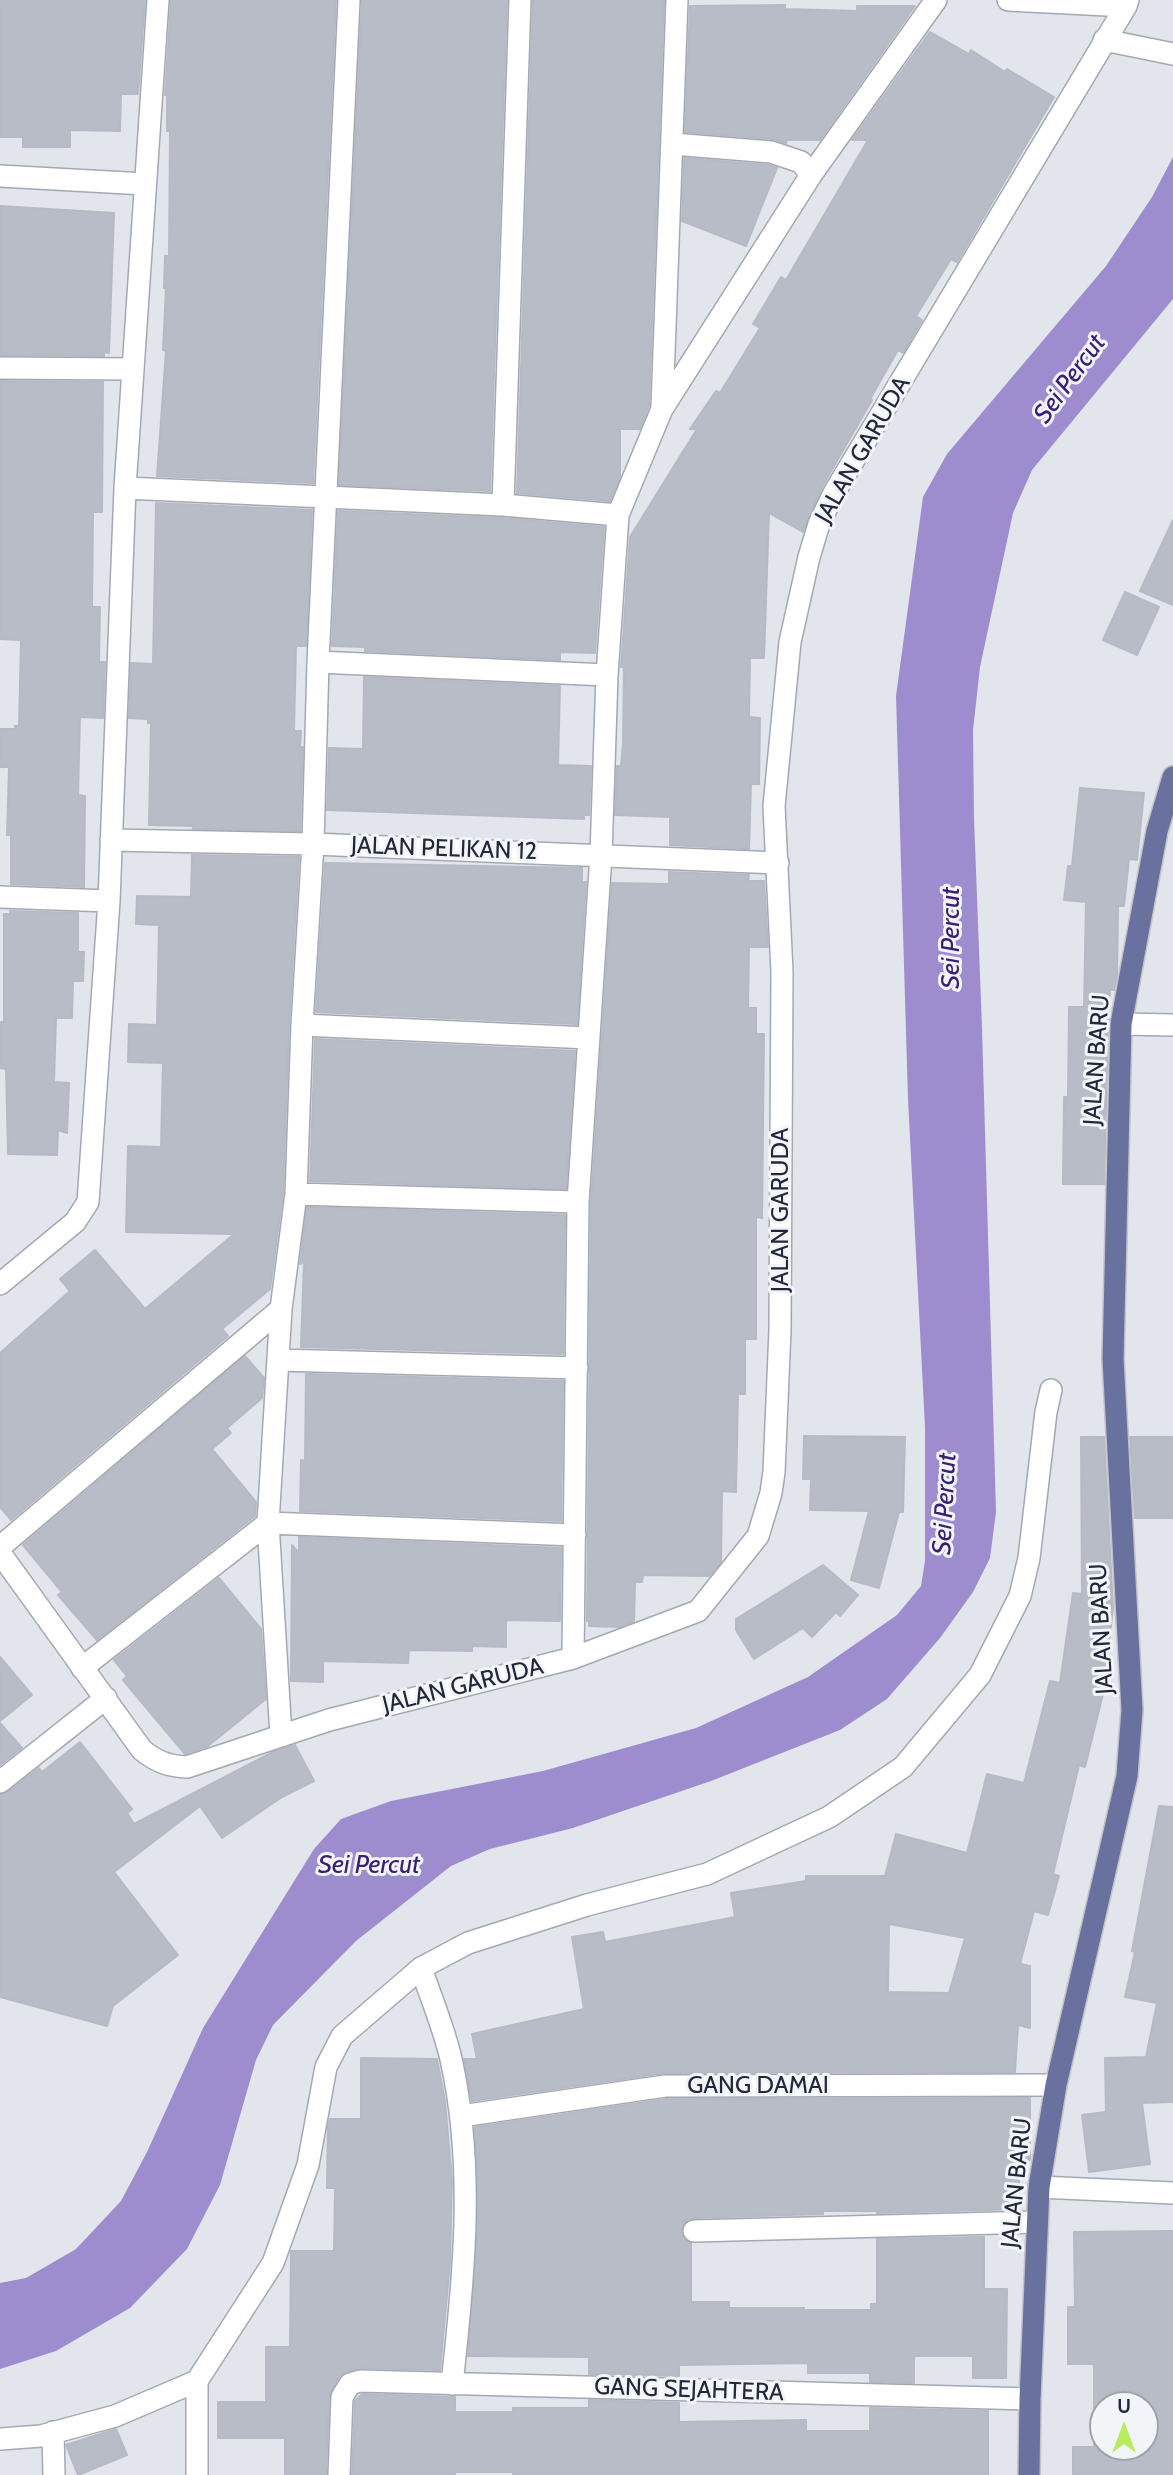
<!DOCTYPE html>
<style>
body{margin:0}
#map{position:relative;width:1173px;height:2475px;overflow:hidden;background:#e2e5eb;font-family:Cabin,sans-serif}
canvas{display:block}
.north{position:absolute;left:1089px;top:2391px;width:70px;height:70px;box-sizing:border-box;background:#f2f5f8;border:2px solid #9fa3ad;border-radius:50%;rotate:0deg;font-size:19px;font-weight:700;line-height:28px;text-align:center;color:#23273c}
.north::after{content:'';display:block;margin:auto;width:24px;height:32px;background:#b9eb61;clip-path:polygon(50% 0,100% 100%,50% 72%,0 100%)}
</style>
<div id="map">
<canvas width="1173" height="2475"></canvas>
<div class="north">U</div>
</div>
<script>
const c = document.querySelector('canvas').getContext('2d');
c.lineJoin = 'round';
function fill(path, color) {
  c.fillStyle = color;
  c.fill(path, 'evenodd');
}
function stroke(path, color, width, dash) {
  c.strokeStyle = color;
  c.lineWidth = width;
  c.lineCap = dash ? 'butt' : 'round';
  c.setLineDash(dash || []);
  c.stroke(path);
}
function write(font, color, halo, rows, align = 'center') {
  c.font = font + ' Cabin,sans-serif';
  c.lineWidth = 6;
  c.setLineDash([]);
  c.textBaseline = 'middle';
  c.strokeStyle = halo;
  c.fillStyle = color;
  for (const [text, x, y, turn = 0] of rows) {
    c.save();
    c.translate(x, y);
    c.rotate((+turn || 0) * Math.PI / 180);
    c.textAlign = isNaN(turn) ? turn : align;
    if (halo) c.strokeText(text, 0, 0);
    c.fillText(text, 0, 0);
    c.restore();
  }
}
fill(new Path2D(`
 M 1173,157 L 1173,299 L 1032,470 L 1013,513 L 980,667 L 973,730 L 974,818 L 982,1028 L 996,1512 L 990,1558 L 973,1592 L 940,1638 L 887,1699 L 840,1730 L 711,1781 L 573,1828 L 490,1849 L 451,1866 L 356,1941 L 273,2025 L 256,2060 L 220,2185 L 187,2249 L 130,2308 L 56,2351 L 0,2369 L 0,2283 L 26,2278 L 76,2249 L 121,2201 L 147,2152 L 203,2028 L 314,1849 L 341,1819 L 391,1801 L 543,1771 L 696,1728 L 808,1677 L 897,1615 L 921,1586 L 925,1561 L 925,1427 L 908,1099 L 896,696 L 923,497 L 947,454 L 1106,266 L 1152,197 Z`), '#9e8dce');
const building = new Path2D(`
 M 0,0 L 145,0 L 138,94 L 121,94 L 120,131 L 70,130 L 70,147 L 23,147 L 23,137 L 0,137 Z
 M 171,0 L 336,0 L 313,483 L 157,476 L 166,351 L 163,350 L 166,288 L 164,288 L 165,256 L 169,256 L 170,131 L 167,131 L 167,95 L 165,95 Z
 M 362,0 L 507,0 L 490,491 L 339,485 Z
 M 533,0 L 664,0 L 649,406 L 640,429 L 620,429 L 620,477 L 610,501 L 517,493 Z
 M 785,5 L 785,9 L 857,11 L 857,6 L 915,6 L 820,140 L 787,140 L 786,143 L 772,139 L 685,132 L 690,6 Z
 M 930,32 L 969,54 L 971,50 L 1005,72 L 1007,69 L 1054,97 L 957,262 L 951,259 L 916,316 L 922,320 L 903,353 L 898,350 L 870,399 L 872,400 L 822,487 L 803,532 L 769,513 L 764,658 L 750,658 L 749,717 L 760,718 L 759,784 L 751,784 L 749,849 L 670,845 L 670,817 L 615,815 L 617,766 L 621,766 L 623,743 L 624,667 L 621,667 L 630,537 L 697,429 L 690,429 L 716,391 L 720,393 L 760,328 L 753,324 L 781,277 L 786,280 L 868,140 L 852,140 Z
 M 684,158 L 768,165 L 777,168 L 746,246 L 682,221 Z
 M 0,206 L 114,213 L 109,353 L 104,352 L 104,356 L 0,355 Z
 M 0,381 L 103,382 L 102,512 L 93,512 L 92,607 L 100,607 L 99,662 L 105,662 L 103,718 L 80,717 L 78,795 L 85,796 L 84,887 L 11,884 L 11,835 L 7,835 L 9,767 L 0,767 L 0,729 L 15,729 L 15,726 L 19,726 L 21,640 L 0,639 Z
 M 156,503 L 312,510 L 306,646 L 296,646 L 294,731 L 301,731 L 300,747 L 303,747 L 300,831 L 193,829 L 193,826 L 149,825 L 151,723 L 148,723 L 148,719 L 129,718 L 131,663 L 153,664 Z
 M 338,511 L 502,518 L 604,527 L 595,653 L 560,652 L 560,660 L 365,651 L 365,647 L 332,646 Z
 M 1173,520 L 1173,605 L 1140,591 Z
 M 1125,592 L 1159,607 L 1137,655 L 1103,640 Z
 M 364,677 L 560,686 L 558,765 L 591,766 L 589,815 L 584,815 L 584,819 L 327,810 L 329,748 L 363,749 Z
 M 1080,788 L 1144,793 L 1137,860 L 1129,859 L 1124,906 L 1118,906 L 1117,975 L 1114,990 L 1110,990 L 1108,1024 L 1104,1184 L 1063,1184 L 1064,1097 L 1068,1097 L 1069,1007 L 1084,1007 L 1086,902 L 1064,900 L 1068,866 L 1072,866 Z
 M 192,855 L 299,857 L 289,1024 L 283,1193 L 270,1289 L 222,1329 L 228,1336 L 11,1520 L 0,1507 L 0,1353 L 70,1291 L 60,1279 L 95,1250 L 145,1309 L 234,1234 L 126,1232 L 128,1146 L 161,1147 L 163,1063 L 128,1062 L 129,1024 L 157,1025 L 159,925 L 136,924 L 137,896 L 191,897 Z
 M 325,863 L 582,868 L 582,882 L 586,882 L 577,1024 L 316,1012 Z
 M 669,872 L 749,875 L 748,881 L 764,881 L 768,947 L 749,947 L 748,1008 L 756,1008 L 756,1034 L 764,1034 L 762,1218 L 756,1217 L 756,1339 L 745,1339 L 745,1394 L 738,1394 L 736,1492 L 722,1491 L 721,1562 L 709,1576 L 643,1575 L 642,1582 L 635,1582 L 634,1621 L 619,1627 L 589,1626 L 589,1621 L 587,1621 L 591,1203 L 612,883 L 669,884 Z
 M 10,911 L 78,913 L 78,952 L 84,952 L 83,981 L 73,981 L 72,1018 L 56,1018 L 54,1082 L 69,1083 L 67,1133 L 58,1130 L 57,1155 L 8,1154 L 6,1069 L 0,1068 L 0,1043 L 1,1022 L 4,1022 L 4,914 L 10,914 Z
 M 315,1039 L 575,1051 L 566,1189 L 310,1181 Z
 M 307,1207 L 565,1215 L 563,1354 L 301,1347 L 304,1261 L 300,1264 Z
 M 245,1356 L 264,1378 L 262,1398 L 227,1428 L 231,1433 L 212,1449 L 256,1502 L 255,1516 L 97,1640 L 58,1595 L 62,1592 L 23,1545 Z
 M 306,1374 L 563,1381 L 561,1521 L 300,1511 L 301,1460 L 305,1461 Z
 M 804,1436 L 905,1437 L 903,1512 L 899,1512 L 879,1588 L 851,1580 L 869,1511 L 810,1510 L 811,1479 L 803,1479 Z
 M 1081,1437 L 1104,1437 L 1113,1608 L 1103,1694 L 1085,1767 L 1079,1765 L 1053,1874 L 1059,1876 L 1048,1915 L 1034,1911 L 1020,1964 L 1030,1966 L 1030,2028 L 1018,2025 L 1015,2072 L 665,2073 L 472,2101 L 464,2059 L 477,2059 L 472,2034 L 584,2009 L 572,1937 L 603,1932 L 605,1942 L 735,1917 L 731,1893 L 806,1881 L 806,1876 L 885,1876 L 896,1834 L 967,1853 L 987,1774 L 1024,1783 L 1050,1681 L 1060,1683 L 1073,1593 L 1082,1594 ZM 889,1924 L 965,1938 L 949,1993 L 888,1992 Z
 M 1130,1437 L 1173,1437 L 1173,1518 L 1135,1518 Z
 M 299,1537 L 561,1548 L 560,1621 L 506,1620 L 506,1647 L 472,1646 L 472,1651 L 409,1650 L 408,1663 L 323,1661 L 323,1682 L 291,1681 L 292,1545 L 299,1553 Z
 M 823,1565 L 858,1595 L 840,1616 L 836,1612 L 812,1637 L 803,1628 L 754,1659 L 736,1630 L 736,1619 Z
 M 219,1578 L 261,1629 L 266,1699 L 208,1746 L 185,1754 L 123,1680 L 127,1676 L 114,1660 Z
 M 0,1657 L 32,1695 L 0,1721 Z
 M 0,1723 L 22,1748 L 0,1765 Z
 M 80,1742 L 132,1809 L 127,1813 L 134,1824 L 273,1752 L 295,1745 L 314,1781 L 282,1797 L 222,1838 L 200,1806 L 114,1872 L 178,1955 L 113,2006 L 107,2026 L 0,1997 L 0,1795 L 8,1792 L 39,1768 L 42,1772 Z
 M 1159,1806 L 1173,1807 L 1173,2102 L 1142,2103 L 1150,2164 L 1089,2172 L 1082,2115 L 1106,2112 L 1105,2058 L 1146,2057 L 1157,2003 L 1125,1997 L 1135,1952 L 1132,1951 Z
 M 361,2058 L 437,2059 L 445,2101 L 452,2181 L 450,2262 L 440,2370 L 360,2368 L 345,2372 L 339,2377 L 329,2396 L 326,2475 L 285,2475 L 285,2438 L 218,2438 L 218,2402 L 266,2402 L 266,2347 L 290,2347 L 291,2251 L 334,2251 L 335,2188 L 327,2188 L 328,2126 L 330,2119 L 361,2119 Z
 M 1030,2098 L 1030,2160 L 1019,2160 L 1019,2209 L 877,2213 L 877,2211 L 823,2211 L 823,2214 L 694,2218 L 687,2220 L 681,2231 L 683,2238 L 691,2243 L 691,2302 L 729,2302 L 729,2308 L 804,2308 L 804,2310 L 871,2310 L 871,2304 L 877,2304 L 877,2239 L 984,2237 L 984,2289 L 1007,2289 L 1006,2378 L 973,2378 L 973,2356 L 914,2356 L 914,2383 L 870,2382 L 870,2373 L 808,2373 L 808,2363 L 679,2365 L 679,2376 L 589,2374 L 589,2357 L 468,2356 L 478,2222 L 475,2127 L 666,2099 Z
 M 1173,2231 L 1173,2475 L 1073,2475 L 1073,2447 L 1094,2447 L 1094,2364 L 1068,2364 L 1068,2307 L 1075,2307 L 1074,2232 ZM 1103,2405 L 1145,2405 L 1145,2447 L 1103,2447 Z
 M 362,2394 L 455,2397 L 455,2412 L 513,2412 L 513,2408 L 589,2408 L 589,2400 L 679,2403 L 679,2422 L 806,2420 L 806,2431 L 870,2431 L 870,2408 L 988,2411 L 988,2475 L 513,2475 L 513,2472 L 455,2472 L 455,2475 L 352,2475 L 355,2401 Z
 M 116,2429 L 127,2455 L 78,2475 L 66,2445 Z`);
fill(building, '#b7bcc6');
stroke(building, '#b5bac5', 2);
const minor = new Path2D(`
 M 1008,0 L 1126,6
 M 1104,40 L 1173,54
 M 673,144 L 771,152 L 801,162 L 811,175
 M 0,176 L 145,184
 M 0,368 L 133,369
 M 662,407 L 677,0
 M 125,488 L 503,505 L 618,515
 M 503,505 L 520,0
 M 318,662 L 607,675
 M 111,840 L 313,844 L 778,863
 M 0,897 L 109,901
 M 1121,1024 L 1173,1025
 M 302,1025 L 589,1038
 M 296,1194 L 578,1202
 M 0,1284 L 75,1222 L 88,1202 L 109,901 L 125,488 L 158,0
 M 279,1360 L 577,1368
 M 0,1547 L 281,1309
 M 0,1553 L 142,1750 C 157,1762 168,1766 187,1767 L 329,1720 L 573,1658 L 698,1611 L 758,1536 L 771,1493 L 774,1472 L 780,1330 L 782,972 L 774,806 L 790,642 L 809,557 L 819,524 L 834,493 L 1126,6 L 1128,0
 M 573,1658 L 578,1202 L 601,855 L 607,675 L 618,515 L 662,409 L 811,175 L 936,0
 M 82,1668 L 268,1523 L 575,1535
 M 281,1736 L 268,1523 L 281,1309 L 296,1194 L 302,1025 L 313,844 L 318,662 L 349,0
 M 0,1782 L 106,1698
 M 421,1968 C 431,1998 444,2028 451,2059 C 475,2166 464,2277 452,2384
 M 461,2116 L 665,2086 L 1056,2085
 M 1039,2187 L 1173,2193
 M 694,2231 L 1036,2222
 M 197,2381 L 197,2475
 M 53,2432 L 54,2475
 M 0,2439 L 41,2436 L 115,2416 L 197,2381 L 273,2263 L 308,2165 L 326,2067 L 342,2036 L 421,1968 L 468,1943 L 587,1905 L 707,1874 L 829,1817 L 903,1767 L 980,1675 L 1020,1596 L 1029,1558 L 1046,1412 L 1051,1390
 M 339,2475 L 342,2397 L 350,2384 L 360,2381 L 1030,2399`);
const major = new Path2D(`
 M 1029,2475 L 1030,2399 L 1039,2187 L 1056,2085 L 1127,1776 L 1132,1710 L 1113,1359 L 1121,1024 L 1157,831 L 1173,777`);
stroke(minor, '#a5a8b3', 24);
stroke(major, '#c1c3c8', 24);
stroke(minor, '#fff', 21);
stroke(major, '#69719f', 21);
write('24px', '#23273c', '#f2f5f8', [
 ["JALAN GARUDA",863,450,-60],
 ["JALAN PELIKAN 12",444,849,2],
 ["JALAN BARU",1097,1060,-86],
 ["JALAN GARUDA",781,1210,-90],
 ["JALAN BARU",1102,1629,-93],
 ["JALAN GARUDA",463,1686,-14],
 ["GANG DAMAI",758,2086],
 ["JALAN BARU",1017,2183,-84],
 ["GANG SEJAHTERA",689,2390,2]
]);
write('italic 26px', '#382074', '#f2f5f8', [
 ["Sei Percut",1070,379,-54],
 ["Sei Percut",951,938,-90],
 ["Sei Percut",945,1504,-87],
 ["Sei Percut",369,1865]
]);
</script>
